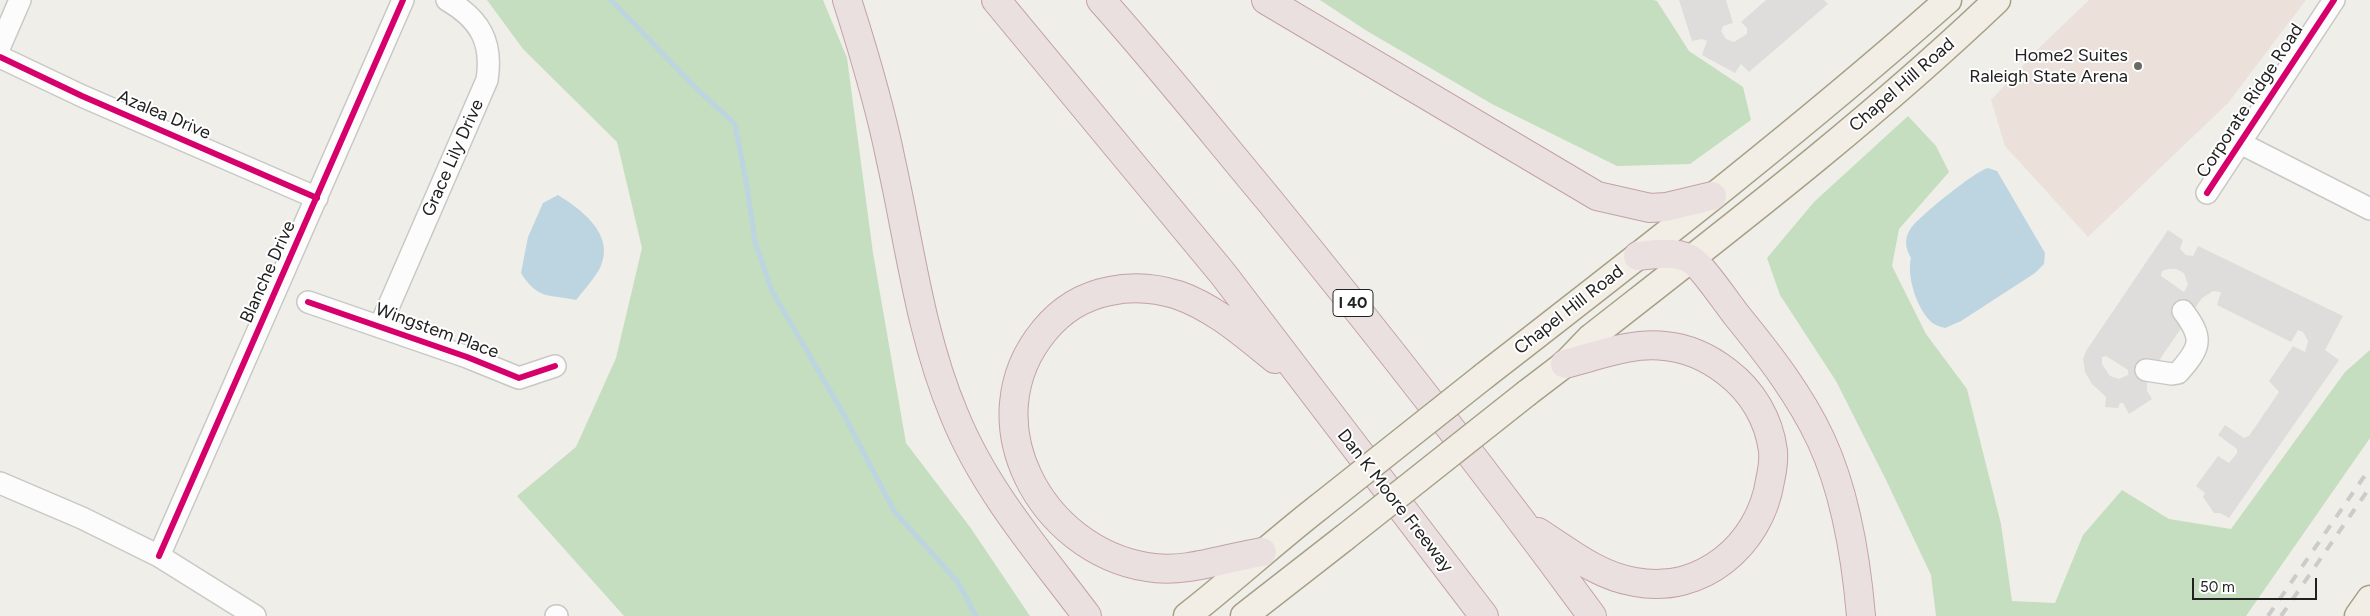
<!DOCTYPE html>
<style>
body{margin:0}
#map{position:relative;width:2370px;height:616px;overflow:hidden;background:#efeee9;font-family:Figtree,sans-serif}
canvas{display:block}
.scale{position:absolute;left:2192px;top:578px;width:125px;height:22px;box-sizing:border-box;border:2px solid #212121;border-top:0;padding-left:6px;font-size:15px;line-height:18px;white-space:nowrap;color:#212121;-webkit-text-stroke:4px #fff;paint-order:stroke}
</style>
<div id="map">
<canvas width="2370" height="616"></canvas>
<div class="scale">50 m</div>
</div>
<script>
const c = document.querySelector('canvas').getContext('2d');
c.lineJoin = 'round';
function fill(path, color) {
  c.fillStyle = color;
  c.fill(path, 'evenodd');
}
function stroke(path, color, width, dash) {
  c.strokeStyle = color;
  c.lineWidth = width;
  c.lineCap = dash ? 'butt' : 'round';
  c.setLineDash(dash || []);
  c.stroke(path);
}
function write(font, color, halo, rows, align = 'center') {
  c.font = font + ' Figtree,sans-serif';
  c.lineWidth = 4;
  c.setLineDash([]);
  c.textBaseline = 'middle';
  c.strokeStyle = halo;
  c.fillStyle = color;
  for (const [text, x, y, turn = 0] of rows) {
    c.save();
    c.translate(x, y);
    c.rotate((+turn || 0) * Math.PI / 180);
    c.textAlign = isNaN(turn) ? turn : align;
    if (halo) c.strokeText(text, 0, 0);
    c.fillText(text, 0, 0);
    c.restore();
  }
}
fill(new Path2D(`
 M 1679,0 L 1726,0 L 1733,23 L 1723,26 L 1721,31 L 1726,39 L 1734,42 L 1747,34 L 1747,28 L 1741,22 L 1766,0 L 1824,0 L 1828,4 L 1749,72 L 1741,64 L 1735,73 L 1702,55 L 1707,41 L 1702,39 L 1692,41 Z
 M 2168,230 L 2183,240 L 2180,249 L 2186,255 L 2193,256 L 2198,246 L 2343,316 L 2325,350 L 2339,360 L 2229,518 L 2220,513 L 2214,513 L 2203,497 L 2205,493 L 2196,486 L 2218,456 L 2229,463 L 2237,453 L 2237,449 L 2218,435 L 2225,425 L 2244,438 L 2249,436 L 2279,392 L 2269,381 L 2293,346 L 2305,352 L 2308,341 L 2303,332 L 2298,330 L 2291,342 L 2217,305 L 2221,292 L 2213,291 L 2202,298 L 2162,356 L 2147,383 L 2147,391 L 2152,399 L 2129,414 L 2123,403 L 2120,403 L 2118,408 L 2105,407 L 2106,397 L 2092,384 L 2085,372 L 2083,359 L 2086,351 ZM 2168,269 L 2176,269 L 2184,273 L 2188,285 L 2184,292 L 2161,276 L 2162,271 ZM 2106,356 L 2128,370 L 2128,375 L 2119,379 L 2110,376 L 2102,364 L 2102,357 Z`), '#dedddb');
fill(new Path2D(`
 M 2089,0 L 2306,0 L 2228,103 L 2088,237 L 2005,146 L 1991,100 L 2041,46 Z`), '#ece0db');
fill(new Path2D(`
 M 487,0 L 823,0 L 847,58 L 873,253 L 906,443 L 970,527 L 1030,616 L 624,616 L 517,496 L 576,447 L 616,358 L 642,248 L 617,142 L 523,49 Z
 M 1320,0 L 1653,0 L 1657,1 L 1689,51 L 1743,87 L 1751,120 L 1690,164 L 1617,166 L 1492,104 L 1367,31 Z
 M 1908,116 L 1936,146 L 1949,172 L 1899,229 L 1892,266 L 1926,334 L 1967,389 L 2001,524 L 2012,601 L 2055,603 L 2083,535 L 2122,490 L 2169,519 L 2231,529 L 2345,372 L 2370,350 L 2370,438 L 2246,616 L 1936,616 L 1931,575 L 1886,480 L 1836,381 L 1780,295 L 1767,258 L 1814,202 Z`), '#c5debf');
fill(new Path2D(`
 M 1988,168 L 1997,171 L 2045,253 L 2044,264 L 2035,273 L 1961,321 L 1945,328 C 1942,327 1937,326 1934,324 C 1918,313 1906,276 1911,258 C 1905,248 1904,238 1911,228 C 1920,216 1975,171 1988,168 Z
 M 558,195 C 582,210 616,235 600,268 C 594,279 584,290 576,300 C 548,294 538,300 521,273 L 528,237 L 543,203 Z`), '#bdd4e1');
stroke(new Path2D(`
 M 611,0 L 695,87 L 735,124 L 747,186 L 755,242 L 772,291 L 843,413 L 894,511 L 957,581 L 976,616`), '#bdd4e1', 5);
const minor = new Path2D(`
 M 0,46 L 20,0
 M 0,57 L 82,96 L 317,198
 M 2240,143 L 2370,209
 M 2207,193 L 2334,0
 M 308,302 L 467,357 L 519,378 L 555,366
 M 380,326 L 487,80 C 493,42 480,19 447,0
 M 2146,370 L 2172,374 L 2178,373 C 2201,347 2204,339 2183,311
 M 0,483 L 82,518 L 159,556 L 255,616
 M 159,556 L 403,0
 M 556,616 L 557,616`);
const major = new Path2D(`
 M 1484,376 C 1641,254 1799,132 1948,0
 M 1527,393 L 1565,364 L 1590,338 C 1729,229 1869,122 1997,0
 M 1187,616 C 1232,581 1274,542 1319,507
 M 1244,616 L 1344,538
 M 2358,616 L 2370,599`);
const highway = new Path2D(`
 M 847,0 C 864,53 880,106 891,161 C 910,246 920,333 954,414 C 984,489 1039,552 1087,616
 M 996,0 L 1223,274 L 1484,616
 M 1101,0 C 1159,65 1213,133 1269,200 C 1380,336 1488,474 1592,616
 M 1266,0 L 1597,196 L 1650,208 L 1666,207 L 1712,196
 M 1638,256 C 1655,254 1674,251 1690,259 C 1702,265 1728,305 1738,317 C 1769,355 1800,395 1821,440 C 1846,494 1856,557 1861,616
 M 1538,532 C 1569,552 1598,576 1635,582 C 1701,595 1760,545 1770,481 C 1772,472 1774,461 1773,451 C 1769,419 1752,391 1727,372 C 1709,358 1687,348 1665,346 C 1631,342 1597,356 1565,364
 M 1262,552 C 1225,558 1184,574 1147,567 C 1041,550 970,421 1044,331 C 1061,310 1084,296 1110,291 C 1133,286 1156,288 1178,295 C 1215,308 1245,335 1275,359`);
stroke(minor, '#c8c8c5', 24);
stroke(major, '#a6a085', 29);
stroke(highway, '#c4a1a5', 30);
stroke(minor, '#fdfcfc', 21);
stroke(major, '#f2eee6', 26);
stroke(highway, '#ebe0e0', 28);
stroke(new Path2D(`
 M 2268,616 L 2370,468
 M 2281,616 L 2370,487`), '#cbcbca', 4, [10, 10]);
const majorBridge = new Path2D(`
 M 1319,507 L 1484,376
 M 1344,538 L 1527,393`);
stroke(majorBridge, '#a6a085', 29, []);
stroke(majorBridge, '#f2eee6', 26);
stroke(new Path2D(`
 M 0,57 L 82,96 L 317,198
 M 2207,193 L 2334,0
 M 308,302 L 467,357 L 519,378 L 555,366
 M 159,556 L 403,0`), '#d6006c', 6);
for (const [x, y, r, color] of [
 [2138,66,5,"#696967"]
]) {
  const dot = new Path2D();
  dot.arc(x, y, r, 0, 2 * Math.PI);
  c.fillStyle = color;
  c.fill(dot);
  stroke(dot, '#fff', 2);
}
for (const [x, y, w] of [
 [1353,303,40]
]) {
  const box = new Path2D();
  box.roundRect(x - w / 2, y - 13.5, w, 27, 4);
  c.fillStyle = '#fff';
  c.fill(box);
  stroke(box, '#212121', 1);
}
write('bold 16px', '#212121', null, [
 ["I 40",1353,303]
]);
write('18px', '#212121', '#fff', [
 ["Home2 Suites",2128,56],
 ["Raleigh State Arena",2128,77]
], 'right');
write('18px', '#212121', '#fff', [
 ["Chapel Hill Road",1902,85,-41],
 ["Corporate Ridge Road",2250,101,-57],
 ["Azalea Drive",164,115,23],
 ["Grace Lily Drive",453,158,-66],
 ["Blanche Drive",268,272,-66],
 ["Chapel Hill Road",1569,310,-38],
 ["Wingstem Place",437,331,20],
 ["Dan K Moore Freeway",1395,501,52]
]);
</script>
